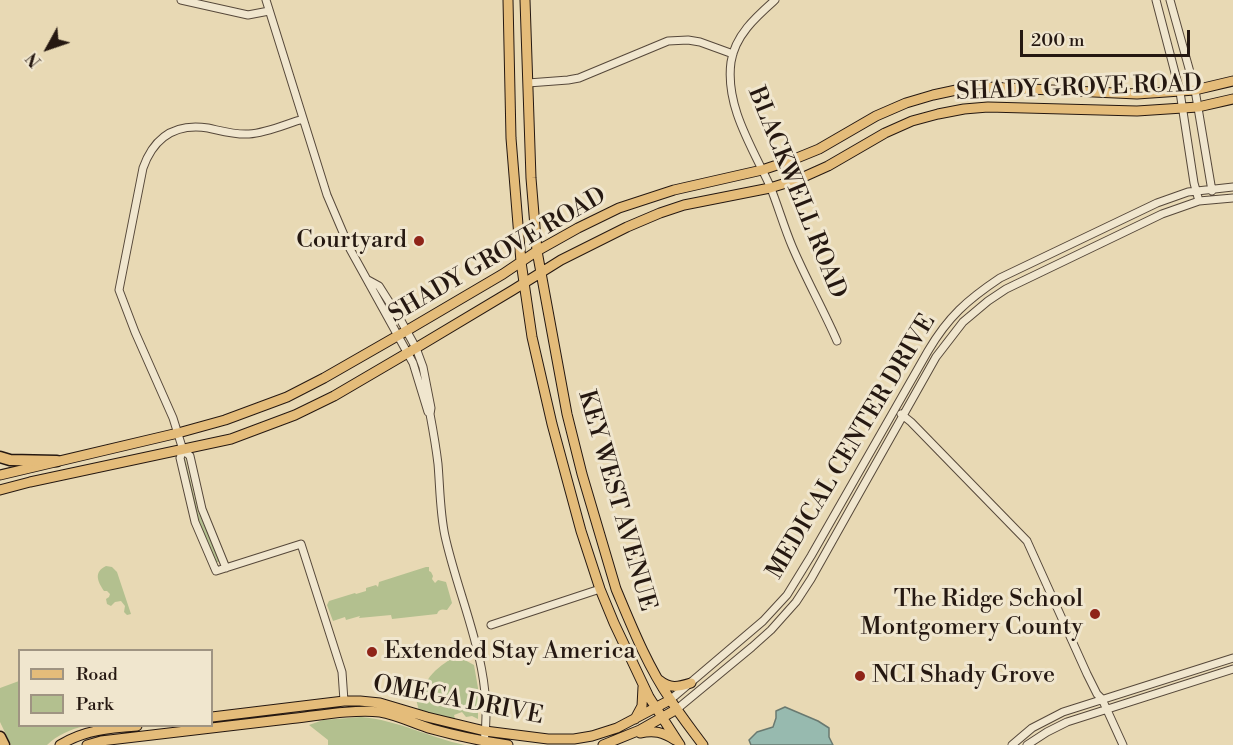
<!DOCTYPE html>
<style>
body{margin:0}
#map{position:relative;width:1233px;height:745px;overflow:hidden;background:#e8d9b4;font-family:"Libre Bodoni",serif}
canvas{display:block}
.legend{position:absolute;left:18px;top:649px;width:195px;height:78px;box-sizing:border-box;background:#f0e6ce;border:2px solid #9f9482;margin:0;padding:8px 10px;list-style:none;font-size:18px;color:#251811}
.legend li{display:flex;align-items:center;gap:12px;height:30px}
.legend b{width:30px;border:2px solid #9f9482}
.north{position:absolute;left:18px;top:18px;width:60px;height:60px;-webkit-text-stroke:4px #f0e6ce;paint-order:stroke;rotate:230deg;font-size:16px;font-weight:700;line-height:24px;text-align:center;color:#251811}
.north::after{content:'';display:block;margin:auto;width:21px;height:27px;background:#251811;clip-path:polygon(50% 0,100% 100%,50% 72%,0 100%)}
.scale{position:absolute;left:1020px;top:30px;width:170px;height:27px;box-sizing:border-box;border:3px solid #251811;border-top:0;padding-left:8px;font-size:18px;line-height:21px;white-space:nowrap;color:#251811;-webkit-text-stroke:4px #f0e6ce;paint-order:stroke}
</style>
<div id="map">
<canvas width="1233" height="745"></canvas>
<ul class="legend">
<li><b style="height:8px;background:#e4bc7a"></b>Road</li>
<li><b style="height:16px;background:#b3c08f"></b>Park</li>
</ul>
<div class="north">N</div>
<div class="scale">200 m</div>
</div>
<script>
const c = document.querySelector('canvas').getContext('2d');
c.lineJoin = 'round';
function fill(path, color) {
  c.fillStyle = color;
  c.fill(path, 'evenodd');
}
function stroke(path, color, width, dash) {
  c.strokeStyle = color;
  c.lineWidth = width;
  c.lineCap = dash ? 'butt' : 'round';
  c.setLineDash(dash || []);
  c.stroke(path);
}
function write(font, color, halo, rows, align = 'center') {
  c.font = font + ' "Libre Bodoni",serif';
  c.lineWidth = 6;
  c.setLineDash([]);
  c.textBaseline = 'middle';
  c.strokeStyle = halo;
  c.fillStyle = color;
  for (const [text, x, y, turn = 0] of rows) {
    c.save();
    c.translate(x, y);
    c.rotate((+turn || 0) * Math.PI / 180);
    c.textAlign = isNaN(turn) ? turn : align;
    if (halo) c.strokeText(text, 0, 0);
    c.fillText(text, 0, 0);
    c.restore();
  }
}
fill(new Path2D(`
 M 185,458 L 198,512 L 220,560 L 219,562 L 216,562 L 198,520 L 183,459 Z
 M 106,566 L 112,567 L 117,572 L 131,614 L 127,615 L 124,612 L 125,606 L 121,601 L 115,602 L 111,606 L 107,604 L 106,599 L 109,597 L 110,594 L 107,591 L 104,591 C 98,582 93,572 106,566 Z
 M 426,567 L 429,567 L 429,571 L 431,572 L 433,576 L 432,579 L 435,583 L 438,580 L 446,582 L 452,603 L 447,610 C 442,609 439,609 437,614 L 392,619 L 391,615 L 359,618 L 360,616 L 346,620 L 345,617 L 333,621 L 327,605 L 329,601 L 355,593 L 356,594 L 366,591 L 366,588 L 376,585 L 378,587 L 379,582 Z
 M 457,653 L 461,658 L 474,665 L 478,688 L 478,719 L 472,716 L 466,717 L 462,712 L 454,715 L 456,722 L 419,711 L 415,695 L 418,689 L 424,687 C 428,677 436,669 445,663 C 450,659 453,659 457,653 Z
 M 19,681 L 20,726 L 85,726 C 71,729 57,735 47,745 L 11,745 L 0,722 L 0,688 Z
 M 361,717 C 398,720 430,738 465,745 L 328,745 L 328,740 L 309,725 L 323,720 Z`), '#b3c08f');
const water = new Path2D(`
 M 785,707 L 818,721 L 829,728 L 829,737 L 833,745 L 751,745 L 749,740 L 757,732 L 773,727 L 776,718 L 776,711 Z`);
fill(water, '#97baaf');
stroke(water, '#697970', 1.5);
const minor = new Path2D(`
 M 181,0 L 248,15 L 269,11
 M 266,0 L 327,195 L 350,249 L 413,363 L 428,412
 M 775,0 C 757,16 735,35 731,62 C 725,106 752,147 770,186 C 778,206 784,227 792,246 C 806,279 823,309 837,341
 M 1156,0 L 1180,92 L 1194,183 L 1199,201
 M 1170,0 L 1195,90 L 1212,191
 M 528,83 L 568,80 L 579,78 L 668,41 L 688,40 L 700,42 L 733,54
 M 303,119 C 286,124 267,133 249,134 C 235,135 222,131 208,128 C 175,123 154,137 143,168 L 119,290 L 135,332 L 173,418 L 183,450 L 180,458 L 195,522 L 216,571 L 301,544 L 342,672 L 344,701
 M 368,280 L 379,286 L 400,319 L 416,348 L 423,367 L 431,408 L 430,414 C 433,430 436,447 438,464 C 440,488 440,513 445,536 C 460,604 495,671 484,742
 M 901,414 L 911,422 L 1027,541 L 1087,674 L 1097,694 L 1102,699 L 1123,745
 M 183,450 L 190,456 L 202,509 L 226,568
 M 491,625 L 600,589
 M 670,700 L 763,621 L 787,595 L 811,556 L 928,351 C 948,317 967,300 1000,278 L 1157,203 L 1188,192 L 1233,187
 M 677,709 L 752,647 L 771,630 L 796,602 L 811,579 L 852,506 L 936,357 L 963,322 L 988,301 L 1006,289 L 1162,214 L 1199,201 L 1233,198
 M 1012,745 L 1032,728 L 1063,712 L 1233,658
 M 1027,745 L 1047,732 L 1067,722 L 1233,669`);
const major = new Path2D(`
 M 508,0 L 511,138 L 521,262 L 532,337 L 552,424 L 581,531 L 600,589 L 614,623 L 649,697 L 680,745
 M 525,0 L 531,178 L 537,251 L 567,414 L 582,474 L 616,589 C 632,627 647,665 670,699 C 680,715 692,730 703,745
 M 0,475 L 178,433 L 225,420 L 287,397 L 324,378 L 406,331 L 503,274 L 537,251 L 578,228 L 619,208 L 674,190 L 762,170 L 792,160 L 819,149 L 876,116 L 906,103 L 933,95 L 961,89 L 987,87 L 1137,94 L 1195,90 L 1233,81
 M 0,490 L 30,482 L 231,439 L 295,415 L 334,396 L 416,348 L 513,290 L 561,260 L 627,227 L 660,213 L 684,205 L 770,188 L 799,179 L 828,166 L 885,133 L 912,121 L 938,114 L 964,109 L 988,107 L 1137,111 L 1198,107 L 1233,99
 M 659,680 C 670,689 678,687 691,683
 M 212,717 L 344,701 L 360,701 L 380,703 L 427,717 L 485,731 L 548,739 L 574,739 L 592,736 L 617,728 L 670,700
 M 635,719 L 642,706 L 643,687
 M 640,733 C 654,730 663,732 675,740
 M 60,745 C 84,730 110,728 137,726
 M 87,745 L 101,741 C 163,734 226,726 288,719 C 316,716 352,709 380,712 C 398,715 415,724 432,729 C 457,736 482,741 508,745
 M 603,745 L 640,730 L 677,709`);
const highway = new Path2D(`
 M 0,457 L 10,460 L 57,461
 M 0,737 L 4,745`);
stroke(minor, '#56483a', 9);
stroke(major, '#251811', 11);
stroke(highway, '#251811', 13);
stroke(minor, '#f0e6ce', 7);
stroke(major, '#e4bc7a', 9);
stroke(highway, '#e4bc7a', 10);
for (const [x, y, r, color] of [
 [419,241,6,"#8f2418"],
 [1095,614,6,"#8f2418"],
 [372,652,6,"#8f2418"],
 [860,676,6,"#8f2418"]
]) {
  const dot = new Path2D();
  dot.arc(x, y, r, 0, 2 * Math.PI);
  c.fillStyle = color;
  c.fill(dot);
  stroke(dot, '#f0e6ce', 2);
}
write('24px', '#251811', '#f0e6ce', [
 ["SHADY GROVE ROAD",1079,89,-2],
 ["BLACKWELL ROAD",796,193,68],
 ["SHADY GROVE ROAD",498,256,-30],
 ["MEDICAL CENTER DRIVE",852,447,-59],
 ["KEY WEST AVENUE",616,501,74],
 ["OMEGA DRIVE",458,701,11]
]);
write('24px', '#251811', '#f0e6ce', [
 ["Courtyard",407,241],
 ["The Ridge School",1083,600],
 ["Montgomery County",1083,628],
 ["Extended Stay America",384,652,"left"],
 ["NCI Shady Grove",872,676,"left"]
], 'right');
</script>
